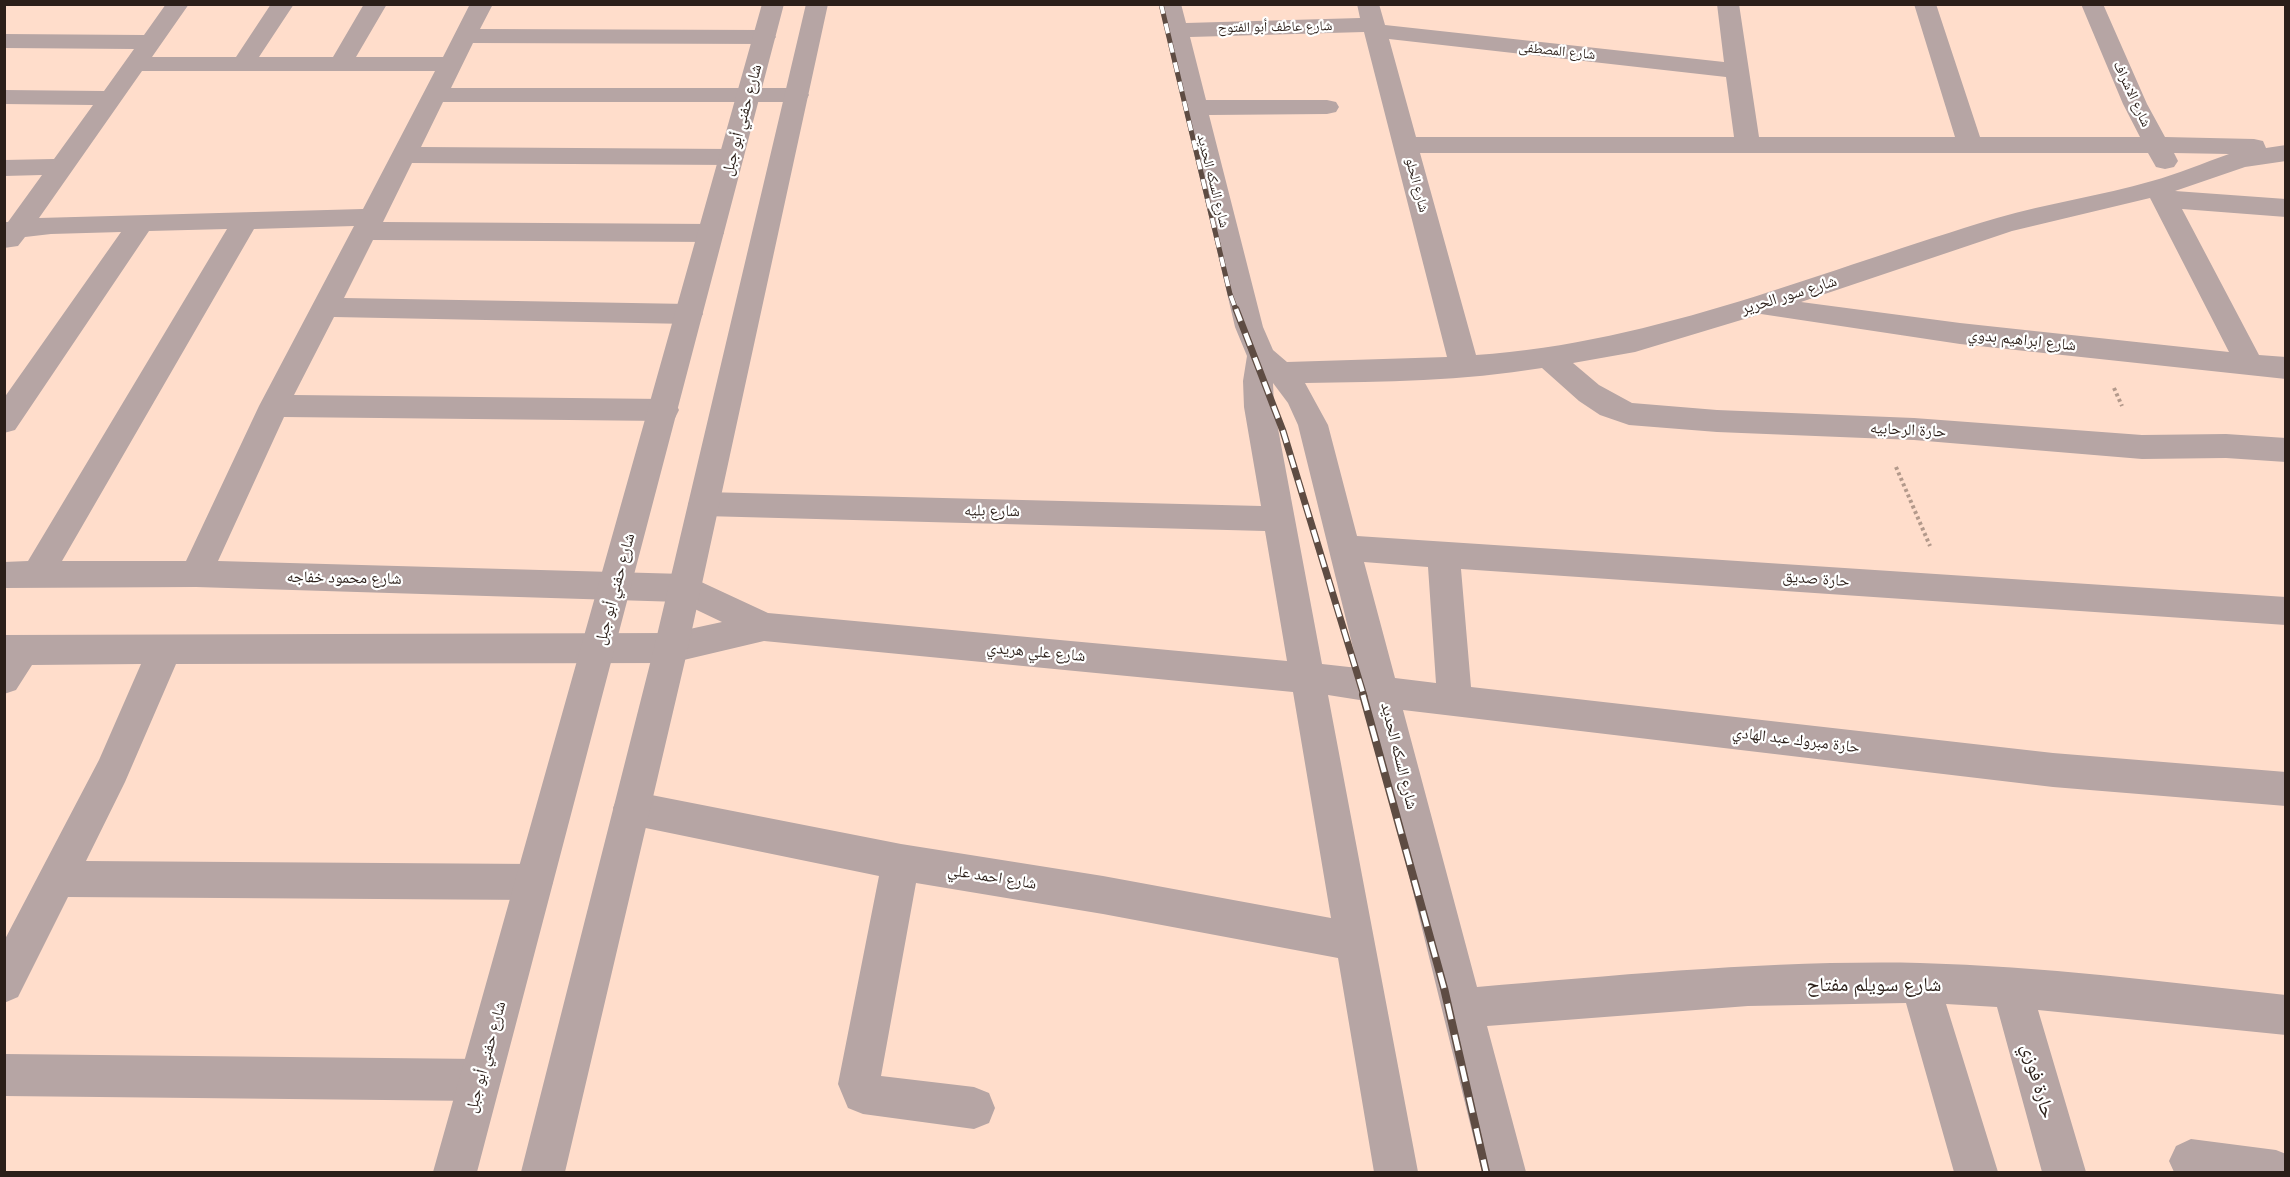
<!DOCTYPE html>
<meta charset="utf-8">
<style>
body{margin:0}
#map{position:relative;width:2290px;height:1177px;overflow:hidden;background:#ffddcb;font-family:Raleway,sans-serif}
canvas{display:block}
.frame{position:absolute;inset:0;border:6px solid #2b1f19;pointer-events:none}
</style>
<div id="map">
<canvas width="2290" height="1177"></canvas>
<div class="frame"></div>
</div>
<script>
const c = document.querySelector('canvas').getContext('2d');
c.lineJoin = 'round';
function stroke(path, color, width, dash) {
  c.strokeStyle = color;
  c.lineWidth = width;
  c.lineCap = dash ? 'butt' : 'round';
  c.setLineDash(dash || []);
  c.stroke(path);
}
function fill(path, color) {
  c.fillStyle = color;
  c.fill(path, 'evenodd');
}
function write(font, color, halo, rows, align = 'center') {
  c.font = font + ' Raleway,"Noto Naskh Arabic",sans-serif';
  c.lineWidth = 4.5;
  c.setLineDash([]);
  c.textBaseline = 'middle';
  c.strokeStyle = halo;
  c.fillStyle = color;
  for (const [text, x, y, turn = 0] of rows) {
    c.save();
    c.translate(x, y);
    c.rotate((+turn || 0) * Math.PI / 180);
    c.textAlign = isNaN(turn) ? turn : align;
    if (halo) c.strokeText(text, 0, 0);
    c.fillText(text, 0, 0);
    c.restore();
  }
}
stroke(new Path2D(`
 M 2114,388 L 2122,406
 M 1896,467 L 1930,546`), '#b3998b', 4, [3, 3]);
fill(new Path2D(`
 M 166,4 L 189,4 L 152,57 L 236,57 L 271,4 L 294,4 L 259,57 L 333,57 L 364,4 L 387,4 L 356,57 L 443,57 L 470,4 L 493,4 L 480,29 L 764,30 L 772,32 L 776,37 L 772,42 L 764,44 L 473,43 L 451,88 L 797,88 L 806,90 L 809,95 L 806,100 L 797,102 L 443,102 L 421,147 L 731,149 L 740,151 L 744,157 L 740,163 L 731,165 L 412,163 L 383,222 L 711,224 L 720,227 L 724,233 L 720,239 L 711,242 L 373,240 L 344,298 L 689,304 L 699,307 L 703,314 L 699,321 L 689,324 L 334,317 L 294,395 L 664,399 L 675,402 L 679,410 L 675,418 L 664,421 L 284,417 L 218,561 L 684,574 L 768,613 L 1287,661 L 1265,531 L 704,516 L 693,513 L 688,504 L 693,495 L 704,492 L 1261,506 L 1244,407 L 1243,381 L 1247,356 L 1235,327 L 1159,4 L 1181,4 L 1186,23 L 1360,18 L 1357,4 L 1379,4 L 1385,25 L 1724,62 L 1717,4 L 1739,4 L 1759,137 L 1955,137 L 1914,4 L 1936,4 L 1980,137 L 2140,137 L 2123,104 L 2081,4 L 2103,4 L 2147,104 L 2165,137 L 2254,139 L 2263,141 L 2266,148 L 2286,145 L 2286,161 L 2245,167 L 2175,191 L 2286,199 L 2286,217 L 2182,209 L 2259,355 L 2286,357 L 2286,379 L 1960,344 L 1761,314 L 1635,352 L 1573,363 L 1599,385 L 1632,403 L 1717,410 L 1914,418 L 2142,435 L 2226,434 L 2286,438 L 2286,462 L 2226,458 L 2142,459 L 1914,440 L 1717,432 L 1629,425 L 1600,415 L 1579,401 L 1542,368 C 1463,381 1384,382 1305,383 L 1328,425 L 1357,536 L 2286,597 L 2286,625 L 1461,569 L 1471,687 L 2053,753 L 2286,772 L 2286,806 L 2053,787 L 1403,710 L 1477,987 C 1624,975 1772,960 1920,963 C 2042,966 2164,982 2286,995 L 2286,1035 L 2038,1010 L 2086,1172 L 2042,1172 L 1997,1007 L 1946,1004 L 1998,1172 L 1954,1172 L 1906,1003 L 1748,1006 L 1487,1026 L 1526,1172 L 1482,1172 L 1366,701 L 1328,695 L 1418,1172 L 1374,1172 L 1338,958 L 1103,914 L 916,883 L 881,1076 L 974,1087 L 989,1093 L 995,1108 L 989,1123 L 974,1129 L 863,1114 L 848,1108 L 838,1084 L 879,876 L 631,825 L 618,820 L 613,808 L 618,796 L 631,791 L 901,844 L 1103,876 L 1331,918 L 1293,692 L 764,641 L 671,663 L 176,664 L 125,782 L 86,861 L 534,864 L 548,869 L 553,882 L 548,895 L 534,900 L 68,897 L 18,997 L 4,1003 L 4,941 L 99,760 L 141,664 L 32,665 L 16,690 L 4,694 L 4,635 L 671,633 L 722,622 L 680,602 L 196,587 L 4,588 L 4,562 L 28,561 L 227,229 L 149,231 L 15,430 L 4,433 L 4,398 L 121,232 L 51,234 L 25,237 L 18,246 L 4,248 L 4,222 L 8,222 L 42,175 L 4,176 L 4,160 L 54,159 L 93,105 L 4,104 L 4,90 L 104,91 L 134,49 L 4,48 L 4,34 L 144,35 ZM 1364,32 L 1447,357 L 1287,362 L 1273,350 L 1263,327 L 1209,115 L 1327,114 L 1336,112 L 1339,107 L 1336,102 L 1327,100 L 1206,100 L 1190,37 ZM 1389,39 L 1726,77 L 1734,137 L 1416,137 ZM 142,71 L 435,71 L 363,209 L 39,218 ZM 1420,153 L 2148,153 L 2156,167 L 2165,169 L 2174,167 L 2178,161 L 2174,153 L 2229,154 C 2203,163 2178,174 2152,181 C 2101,196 2048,203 1997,218 C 1825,269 1657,343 1476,355 ZM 2150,198 L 2229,352 L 1960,323 L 1801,302 L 2012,231 ZM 354,226 L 259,406 L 186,561 L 62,561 L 254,229 ZM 1273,383 L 1288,403 L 1298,425 L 1358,668 L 1322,664 L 1274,407 ZM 1364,562 L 1428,567 L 1436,683 L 1395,678 Z
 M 4,1054 L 480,1059 L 495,1065 L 501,1080 L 495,1095 L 480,1101 L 4,1096 Z
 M 2191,1139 L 2276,1150 L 2286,1154 L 2286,1172 L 2174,1172 L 2169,1161 L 2176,1146 Z`), '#b6a5a4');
fill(new Path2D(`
 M 762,4 L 784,4 L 477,1172 L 433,1172 Z
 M 806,4 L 828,4 L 688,648 L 565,1172 L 521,1172 L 654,648 Z`), '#b6a5a4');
const railFar2 = new Path2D(`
 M 1161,4 L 1230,294 L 1236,310`);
const railFar1 = new Path2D(`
 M 1236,309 L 1283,431 L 1364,696`);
const rail = new Path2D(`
 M 1363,695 L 1444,988 L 1486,1172`);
stroke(railFar2, '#5e4c43', 5);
stroke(railFar1, '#5e4c43', 7);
stroke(rail, '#5e4c43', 8);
stroke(railFar2, '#fff', 4, [10]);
stroke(railFar1, '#fff', 4.5, [13]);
stroke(rail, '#fff', 5, [16]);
write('14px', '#2b1f19', '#fff', [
 ["شارع عاطف أبو الفتوح",1275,27,-1],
 ["شارع المصطفى",1557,51,6],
 ["شارع الاشراف",2132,94,65],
 ["شارع السكه الحديد",1213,181,76],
 ["شارع الحلو",1417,185,75]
]);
write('16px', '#2b1f19', '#fff', [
 ["شارع حفني أبو جبل",742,120,-75],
 ["شارع سور الحرير",1789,295,-17],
 ["شارع ابراهيم بدوي",2022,340,6],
 ["حارة الرحابيه",1908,430,3],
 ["شارع بليه",992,511,1],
 ["شارع محمود خفاجه",344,578,1],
 ["حارة صديق",1816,579,4],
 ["شارع حفني أبو جبل",615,589,-75],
 ["شارع علي هريدي",1036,652,5],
 ["حارة مبروك عبد الهادي",1796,740,7],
 ["شارع السكه الحديد",1399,756,76],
 ["شارع احمد علي",992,877,9],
 ["شارع حفني أبو جبل",486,1057,-75]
]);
write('20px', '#2b1f19', '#fff', [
 ["شارع سويلم مفتاح",1874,985],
 ["حارة فوزي",2038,1081,74]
]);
</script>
